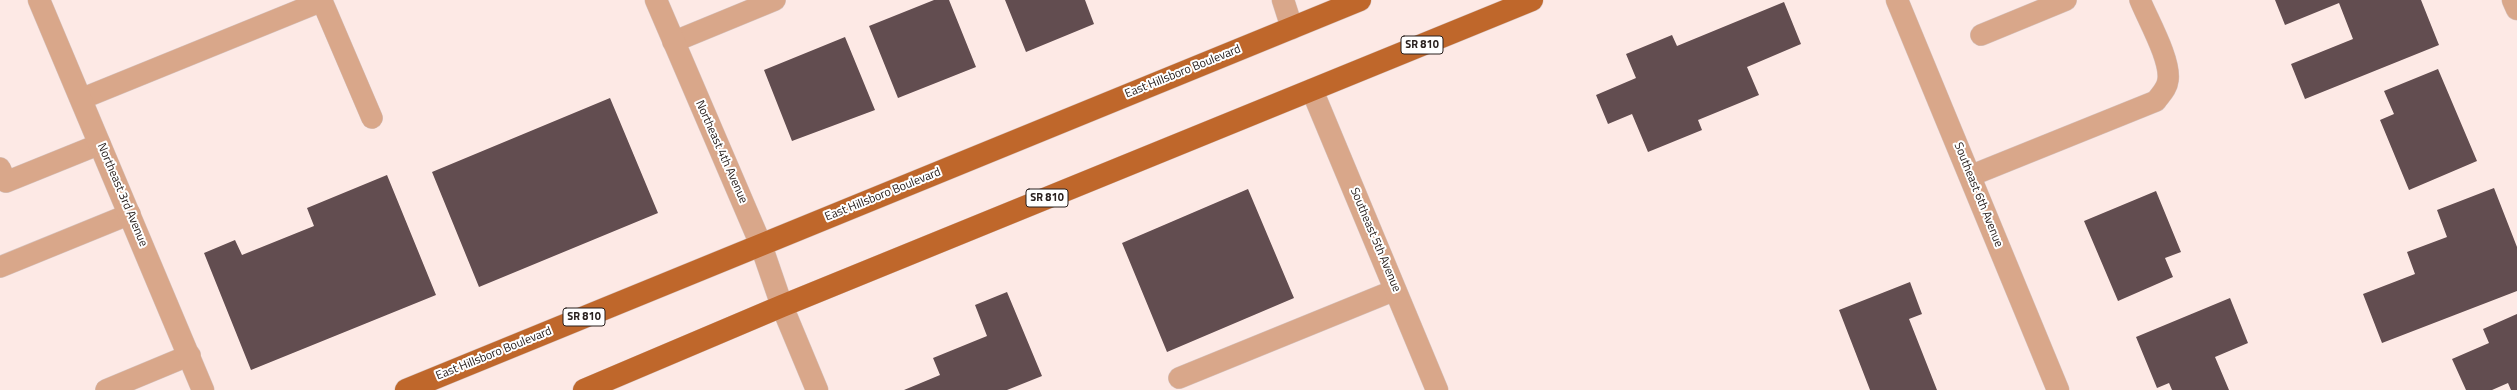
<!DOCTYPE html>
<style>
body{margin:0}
canvas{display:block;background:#fde9e5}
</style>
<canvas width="2517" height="390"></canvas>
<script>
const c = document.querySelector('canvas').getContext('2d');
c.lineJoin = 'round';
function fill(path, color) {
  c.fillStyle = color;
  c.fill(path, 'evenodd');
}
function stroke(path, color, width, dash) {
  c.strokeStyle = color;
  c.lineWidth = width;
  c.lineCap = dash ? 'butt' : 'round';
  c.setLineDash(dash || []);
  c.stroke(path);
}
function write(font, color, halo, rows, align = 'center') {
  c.font = font + ' "Titillium Web",sans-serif';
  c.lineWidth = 4;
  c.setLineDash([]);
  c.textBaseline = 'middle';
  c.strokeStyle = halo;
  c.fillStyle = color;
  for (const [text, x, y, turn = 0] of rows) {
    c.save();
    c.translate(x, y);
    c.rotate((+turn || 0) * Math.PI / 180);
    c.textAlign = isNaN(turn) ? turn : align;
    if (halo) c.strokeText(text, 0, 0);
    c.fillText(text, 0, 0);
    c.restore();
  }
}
fill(new Path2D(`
 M 934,0 L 949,0 L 976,67 L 898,98 L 869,26 Z
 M 1005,0 L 1085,0 L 1094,24 L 1026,52 Z
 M 2275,0 L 2421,0 L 2439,45 L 2305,99 L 2291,64 L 2353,39 L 2339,3 L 2285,25 Z
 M 1784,2 L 1801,44 L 1747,67 L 1759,95 L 1698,120 L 1702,130 L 1648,152 L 1632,114 L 1608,124 L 1596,95 L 1636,78 L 1626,54 L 1672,35 L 1677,46 Z
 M 845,37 L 875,110 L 792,141 L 764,70 Z
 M 2438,69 L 2477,161 L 2409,190 L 2380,120 L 2394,114 L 2384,91 Z
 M 610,98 L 658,213 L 479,287 L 432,172 Z
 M 387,175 L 436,295 L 251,370 L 204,253 L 235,240 L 242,255 L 314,226 L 307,208 Z
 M 2494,188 L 2517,247 L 2517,291 L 2382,343 L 2363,294 L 2415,274 L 2407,252 L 2447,237 L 2437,210 Z
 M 1248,189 L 1294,298 L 1167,352 L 1122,243 Z
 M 2156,191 L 2181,252 L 2165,258 L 2173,277 L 2118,301 L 2084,221 Z
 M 1910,282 L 1922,314 L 1909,319 L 1937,390 L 1870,390 L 1839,310 Z
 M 1007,292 L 1042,376 L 1007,390 L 904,390 L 940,375 L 933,358 L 987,336 L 975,305 Z
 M 2230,298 L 2248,343 L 2215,357 L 2229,390 L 2172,390 L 2169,383 L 2157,388 L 2136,337 Z
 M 2517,314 L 2517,390 L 2511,390 L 2508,383 L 2492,390 L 2466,390 L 2452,359 L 2489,343 L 2483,329 Z`), '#624d50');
const service = new Path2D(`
 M 1981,35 L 2066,0
 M 673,42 L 775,0
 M 81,99 L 322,1 L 372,118
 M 0,168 L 6,182 L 100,144
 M 1970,176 L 2156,101 C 2161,94 2167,89 2168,80 C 2171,60 2148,20 2140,0
 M 0,267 L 130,214
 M 1179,378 L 1395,290
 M 106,390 L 190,355`);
const minor = new Path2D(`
 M 39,0 L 203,390
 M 656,0 L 761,245 L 782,306 L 817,390
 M 1283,0 L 1292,28
 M 1897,0 L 2058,390
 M 2513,0 L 2517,9
 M 1312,90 L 1437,390`);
const primary = new Path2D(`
 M 406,390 L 1360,0
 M 584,390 L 782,306 L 1532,0`);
stroke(service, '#d7c5c1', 22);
stroke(minor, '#d7c5c1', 23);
stroke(primary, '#d7c5c1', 23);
stroke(service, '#d9a78a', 21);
stroke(minor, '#d9a78a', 22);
stroke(primary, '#bf672b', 22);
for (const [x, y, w] of [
 [1422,45,42],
 [1047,198,42],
 [584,317,42]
]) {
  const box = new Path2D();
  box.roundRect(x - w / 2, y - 9, w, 18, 3);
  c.fillStyle = '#fff';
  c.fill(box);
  stroke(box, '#29201e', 1);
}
write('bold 11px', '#29201e', null, [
 ["SR 810",1422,45],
 ["SR 810",1047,198],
 ["SR 810",584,317]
]);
write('12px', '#29201e', '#fff', [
 ["East Hillsboro Boulevard",1183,72,-22],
 ["Northeast 4th Avenue",721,152,66],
 ["Northeast 3rd Avenue",122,195,67],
 ["East Hillsboro Boulevard",883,195,-22],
 ["Southeast 6th Avenue",1978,195,68],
 ["Southeast 5th Avenue",1375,240,67],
 ["East Hillsboro Boulevard",494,354,-22]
]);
</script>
